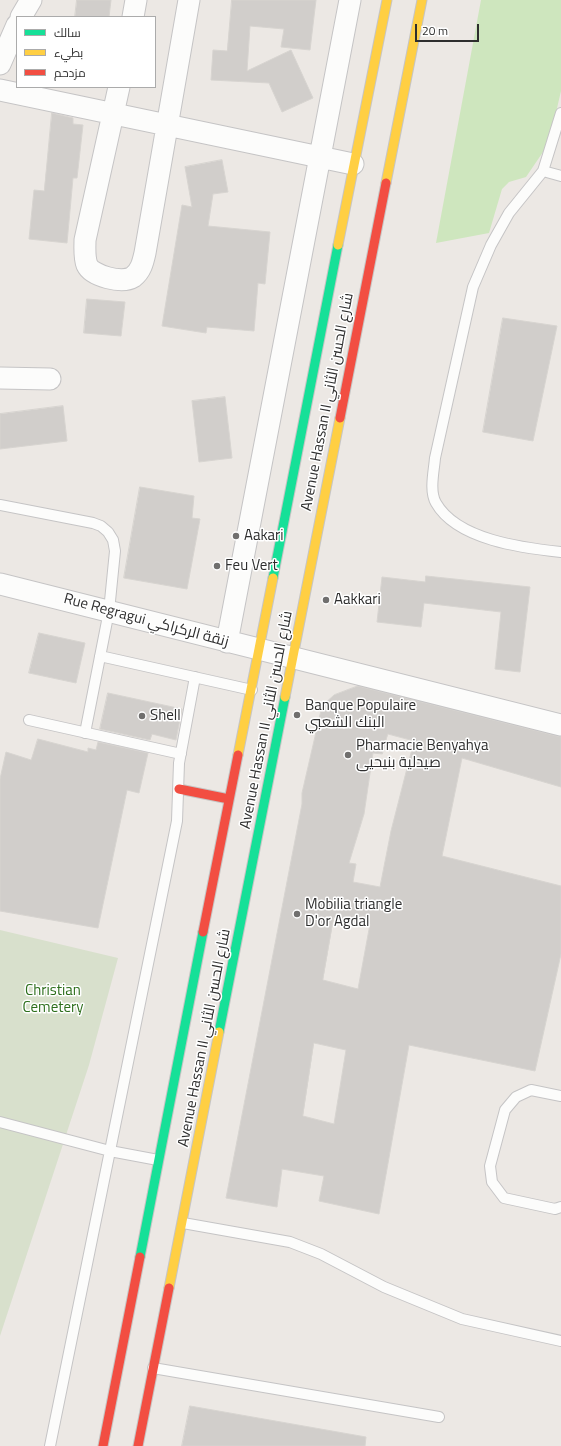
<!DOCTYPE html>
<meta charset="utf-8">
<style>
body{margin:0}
#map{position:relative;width:561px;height:1446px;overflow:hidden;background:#ece8e4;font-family:"Titillium Web",Cairo,sans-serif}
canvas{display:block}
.legend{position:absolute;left:16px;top:16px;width:140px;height:72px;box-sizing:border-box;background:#fff;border:1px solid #ababab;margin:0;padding:5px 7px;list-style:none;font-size:12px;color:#2e2e2e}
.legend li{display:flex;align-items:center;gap:8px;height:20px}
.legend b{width:20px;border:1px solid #ababab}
.scale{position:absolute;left:415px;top:24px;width:64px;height:18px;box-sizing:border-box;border:2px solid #2e2e2e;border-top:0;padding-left:5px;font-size:12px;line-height:14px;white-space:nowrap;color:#2e2e2e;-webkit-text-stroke:3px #fff;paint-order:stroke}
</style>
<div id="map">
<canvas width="561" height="1446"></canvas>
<ul class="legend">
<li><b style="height:5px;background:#16e098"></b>سالك</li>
<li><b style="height:5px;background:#ffcf43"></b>بطيء</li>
<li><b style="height:5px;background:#f24e42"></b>مزدحم</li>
</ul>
<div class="scale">20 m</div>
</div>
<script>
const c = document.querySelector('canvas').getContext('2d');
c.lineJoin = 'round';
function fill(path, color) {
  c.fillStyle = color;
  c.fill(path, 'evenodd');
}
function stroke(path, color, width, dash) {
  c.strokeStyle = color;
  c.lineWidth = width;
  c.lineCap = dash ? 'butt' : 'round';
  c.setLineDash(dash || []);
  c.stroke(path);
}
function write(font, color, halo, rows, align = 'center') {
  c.font = font + ' "Titillium Web",Cairo,sans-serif';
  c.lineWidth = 3;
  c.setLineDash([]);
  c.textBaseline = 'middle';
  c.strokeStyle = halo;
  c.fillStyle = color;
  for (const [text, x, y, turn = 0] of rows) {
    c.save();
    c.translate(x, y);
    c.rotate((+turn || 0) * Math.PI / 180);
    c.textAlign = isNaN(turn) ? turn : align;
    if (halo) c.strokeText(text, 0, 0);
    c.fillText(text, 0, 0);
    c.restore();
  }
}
fill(new Path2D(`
 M 481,0 L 561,0 L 561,91 L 551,134 L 543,152 L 526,177 L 509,182 L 502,189 L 489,233 L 436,243 Z`), '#cee6be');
fill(new Path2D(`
 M 0,930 L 118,958 L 89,1065 L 0,1336 Z`), '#d8e0cc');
const building = new Path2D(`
 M 77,0 L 111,0 L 109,17 L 75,17 Z
 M 232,0 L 316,0 L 310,50 L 281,47 L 284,29 L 250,26 L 247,71 L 291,50 L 313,98 L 282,112 L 269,83 L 211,80 L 213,50 L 227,51 Z
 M 52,113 L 73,118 L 73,124 L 83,125 L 77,178 L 73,178 L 67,243 L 29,239 L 34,190 L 44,191 Z
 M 222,160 L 228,192 L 213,194 L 208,226 L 270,232 L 265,284 L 258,283 L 254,331 L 207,327 L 206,333 L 162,326 L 182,205 L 192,207 L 185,167 Z
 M 87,299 L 125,302 L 121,336 L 84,333 Z
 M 503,318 L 557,326 L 533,441 L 483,432 Z
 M 225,397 L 232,458 L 199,462 L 192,401 Z
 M 63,406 L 67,441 L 0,449 L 0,414 Z
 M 140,487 L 194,496 L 192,518 L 200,519 L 187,589 L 124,578 Z
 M 426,576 L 530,587 L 520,672 L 495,669 L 501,612 L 424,603 L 421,627 L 377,622 L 382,577 L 425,582 Z
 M 39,633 L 85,643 L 76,683 L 29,673 Z
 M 358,686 L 561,737 L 561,787 L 462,758 L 442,856 L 561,886 L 561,954 L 535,1071 L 409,1045 L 379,1214 L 319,1201 L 324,1176 L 282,1169 L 277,1207 L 226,1198 L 302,804 L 302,793 L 322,706 L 334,695 ZM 388,734 L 414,741 L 391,831 L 380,887 L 353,882 L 356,864 L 349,863 L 364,814 L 373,753 L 382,754 ZM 334,917 L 370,924 L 358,989 L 323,980 ZM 314,1043 L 346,1050 L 334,1124 L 303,1116 Z
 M 108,693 L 182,709 L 176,740 L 152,734 L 150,740 L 100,729 Z
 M 38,739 L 88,752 L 88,748 L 96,750 L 98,742 L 148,753 L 139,793 L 127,790 L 98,928 L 0,911 L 0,779 L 6,752 L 31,760 Z
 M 190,1406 L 366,1437 L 365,1446 L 182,1446 Z`);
fill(building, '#d1cecb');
stroke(building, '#d7d4d0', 1);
const lane = new Path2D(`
 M 561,113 L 543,171 L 561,176
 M 543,171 L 509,213 L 491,245 L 473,287 L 435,458 C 434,471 429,491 436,503 C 457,540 523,548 561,552
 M 0,505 L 93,523 L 101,526 L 108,532 L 113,540 L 115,551 L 109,611 L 85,733
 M 100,656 L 252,690
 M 29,720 L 181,754
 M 561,1096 L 531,1090 L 516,1097 L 505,1110 L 490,1166 L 492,1182 L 504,1198 L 555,1209 L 561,1207
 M 0,1122 L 110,1151 L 158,1160
 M 183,1223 L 290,1242 L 321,1254 L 384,1287 L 462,1319 L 561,1341
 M 153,1368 L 439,1417
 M 50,1446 L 177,821 L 179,763 L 195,677`);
const street = new Path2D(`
 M 21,17 L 31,0
 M 133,17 L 136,0
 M 0,64 L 17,25
 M 119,87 L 85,240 C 85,248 84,257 87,265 C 92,276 122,284 133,277 C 141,271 143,262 145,253 L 189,0
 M 0,90 L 353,164
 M 0,378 L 50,379
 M 0,584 L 561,725
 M 227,642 L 350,0`);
const fast = new Path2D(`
 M 273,578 L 338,245
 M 219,1032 L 285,697
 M 140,1257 L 203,932`);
const slow = new Path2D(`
 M 386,183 L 422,0
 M 338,245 L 387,0
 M 285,697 L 340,418
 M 238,755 L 273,578
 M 169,1288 L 219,1032`);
const jam = new Path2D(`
 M 340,418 L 386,183
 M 179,789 L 229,799
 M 203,932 L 238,755
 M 103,1446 L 140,1257
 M 138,1446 L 169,1288`);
stroke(lane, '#c5c4c5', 12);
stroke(street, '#c5c4c5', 23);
stroke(fast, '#c6c5c4', 11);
stroke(slow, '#c6c5c4', 11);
stroke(jam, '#c6c5c4', 11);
stroke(lane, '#fcfcfb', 10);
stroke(street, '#fcfcfb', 21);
stroke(fast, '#16e098', 9);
stroke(slow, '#ffcf43', 9);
stroke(jam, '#f24e42', 9);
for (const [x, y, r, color] of [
 [236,536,4,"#706f6e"],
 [217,566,4,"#706f6e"],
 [326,600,4,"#706f6e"],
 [297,715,4,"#706f6e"],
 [142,716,4,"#706f6e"],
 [348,755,4,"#706f6e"],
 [297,914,4,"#706f6e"]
]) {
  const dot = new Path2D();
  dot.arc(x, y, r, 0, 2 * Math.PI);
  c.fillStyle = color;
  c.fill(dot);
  stroke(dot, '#fff', 1.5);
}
write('15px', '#2e2e2e', '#fff', [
 ["Avenue Hassan II شارع الحسن الثاني",328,402,-79],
 ["Rue Regragui زنقة الركراكي",146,621,15],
 ["Avenue Hassan II شارع الحسن الثاني",267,720,-79],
 ["Avenue Hassan II شارع الحسن الثاني",205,1038,-79]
]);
write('15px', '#2e2e2e', '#fff', [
 ["Aakari",244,536],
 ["Feu Vert",225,566],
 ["Aakkari",334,600],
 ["Banque Populaire",305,706],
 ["البنك الشعبي",305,723],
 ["Shell",150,716],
 ["Pharmacie Benyahya",356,746],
 ["صيدلية بنيحيى",356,763],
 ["Mobilia triangle",305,905],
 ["D'or Agdal",305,922]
], 'left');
write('15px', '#2c6e1b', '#fff', [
 ["Christian",53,991],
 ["Cemetery",53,1008]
]);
</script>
